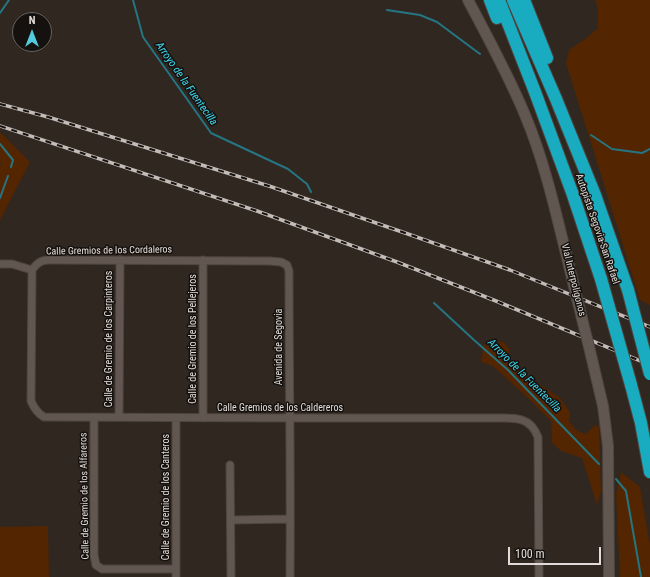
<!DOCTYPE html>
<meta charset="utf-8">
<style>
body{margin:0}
#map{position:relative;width:650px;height:577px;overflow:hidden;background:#302721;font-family:"Roboto Condensed",sans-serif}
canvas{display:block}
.north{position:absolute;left:12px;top:12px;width:40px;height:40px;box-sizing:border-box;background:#15110e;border:1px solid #67625e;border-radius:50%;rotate:0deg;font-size:11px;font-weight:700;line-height:16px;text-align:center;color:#e2dbd7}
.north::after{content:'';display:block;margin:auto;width:14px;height:18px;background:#54cadd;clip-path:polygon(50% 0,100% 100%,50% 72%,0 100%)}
.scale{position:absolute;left:508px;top:547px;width:93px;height:18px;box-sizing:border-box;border:2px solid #e2dbd7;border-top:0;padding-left:5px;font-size:12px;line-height:14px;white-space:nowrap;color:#e2dbd7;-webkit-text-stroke:3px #15110e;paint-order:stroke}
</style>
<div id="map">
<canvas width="650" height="577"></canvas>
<div class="north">N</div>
<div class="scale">100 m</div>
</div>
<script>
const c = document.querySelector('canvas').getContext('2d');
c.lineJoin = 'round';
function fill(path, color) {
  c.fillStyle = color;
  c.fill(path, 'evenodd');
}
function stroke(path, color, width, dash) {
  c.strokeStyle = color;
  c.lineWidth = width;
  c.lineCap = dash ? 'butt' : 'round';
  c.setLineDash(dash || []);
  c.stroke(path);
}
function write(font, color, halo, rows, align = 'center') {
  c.font = font + ' "Roboto Condensed",sans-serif';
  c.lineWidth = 3;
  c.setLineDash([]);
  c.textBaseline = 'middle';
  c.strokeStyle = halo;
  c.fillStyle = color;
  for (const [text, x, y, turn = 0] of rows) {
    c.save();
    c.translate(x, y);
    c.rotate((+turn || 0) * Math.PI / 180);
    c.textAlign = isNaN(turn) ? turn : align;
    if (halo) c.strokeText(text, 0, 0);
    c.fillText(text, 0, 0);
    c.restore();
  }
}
fill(new Path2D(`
 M 595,0 L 650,0 L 650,305 L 640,300 L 566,63 L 569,50 L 585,39 L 598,28 L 598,9 Z
 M 0,132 L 30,162 L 0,220 L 0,166 L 1,164 L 0,163 Z
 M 500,341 L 505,343 L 510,350 L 505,360 L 528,377 L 560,398 L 570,412 L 569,421 L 576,430 L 585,434 L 589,431 L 595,425 L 599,427 L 601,492 L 597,505 L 582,458 L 561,451 L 552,443 L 551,421 L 530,400 L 493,366 L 481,362 L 484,344 L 496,351 Z
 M 621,472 L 640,487 L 650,545 L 650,577 L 620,577 L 616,494 Z
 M 48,526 L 49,577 L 0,577 L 0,527 Z`), '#532500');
stroke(new Path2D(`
 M 133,0 L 143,37 L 211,133 L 288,169 L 307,184 L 311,192
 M 387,10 L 420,15 L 437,22 L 480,54
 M 0,13 L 9,0
 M 591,135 L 612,149 L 642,153 L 650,149
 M 0,144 L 13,160 L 11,167
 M 0,198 L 8,176
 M 434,303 L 474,340 L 508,370 L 599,464
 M 616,479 L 626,491 L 641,577`), '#257582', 2);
const street = new Path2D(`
 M 203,260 L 203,418
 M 0,264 L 12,264 L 32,270
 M 94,417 L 94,555 L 96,565 L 102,569 L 175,569
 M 119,417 L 120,260
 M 230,465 L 231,576
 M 231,520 L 290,519
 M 176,577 L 176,418
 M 290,577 C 291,475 289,373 289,271 L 287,265 L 281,262 L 270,261 L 49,260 C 41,260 37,263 32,270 L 31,401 C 34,408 37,413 44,417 C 128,418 212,418 296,418 C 350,418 404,418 458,418 C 471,418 483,418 495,418 C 504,418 513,417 522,420 C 531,423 535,429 538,437 L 539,577`);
const secondary = new Path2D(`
 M 468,0 C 488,38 509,76 525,115 C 546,165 557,218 570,270
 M 590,351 L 603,406 L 608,446 L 609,577`);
const highway = new Path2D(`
 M 490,0 L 497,18
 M 499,0 L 535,92 L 573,195 L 601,279
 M 513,0 L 556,99 L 595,195 L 628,290
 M 524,0 L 547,58
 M 631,385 L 641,423 L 650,472`);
stroke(street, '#4d453f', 9);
stroke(secondary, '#4d453f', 12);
stroke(highway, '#4d453f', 14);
stroke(street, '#625750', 7);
stroke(secondary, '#625750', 10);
stroke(highway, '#19acc0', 12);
const rail = new Path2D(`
 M 0,104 L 48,117 L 269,186 L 408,234 L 510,270 L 650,327
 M 0,126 L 257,211 L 397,262 L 496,301 L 650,365`);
stroke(rail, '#c3bbb7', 3.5);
stroke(rail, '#15110e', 2, [6]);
const secondaryBridge = new Path2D(`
 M 570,270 L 590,351`);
const highwayBridge = new Path2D(`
 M 601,279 L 631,385
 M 628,290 L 650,374`);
stroke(secondaryBridge, '#4d453f', 12, []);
stroke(highwayBridge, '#4d453f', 14, []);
stroke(secondaryBridge, '#625750', 10);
stroke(highwayBridge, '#19acc0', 12);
write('10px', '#e2dbd7', '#15110e', [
 ["Autopista Segovia-San Rafael",597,229,71],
 ["Calle Gremios de los Cordaleros",109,251,-1],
 ["Vial Interpolígonos",573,280,76],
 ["Calle de Gremio de los Carpinteros",109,339,-90],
 ["Calle de Gremio de los Pellejeros",193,339,-90],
 ["Avenida de Segovia",279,347,-90],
 ["Calle Gremios de los Caldereros",280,408],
 ["Calle de Gremio de los Alfareros",85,496,-91],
 ["Calle de Gremio de los Canteros",166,497,-90]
]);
write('italic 11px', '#3cd7ee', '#15110e', [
 ["Arroyo de la Fuentecilla",186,84,55],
 ["Arroyo de la Fuentecilla",524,376,45]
]);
</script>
